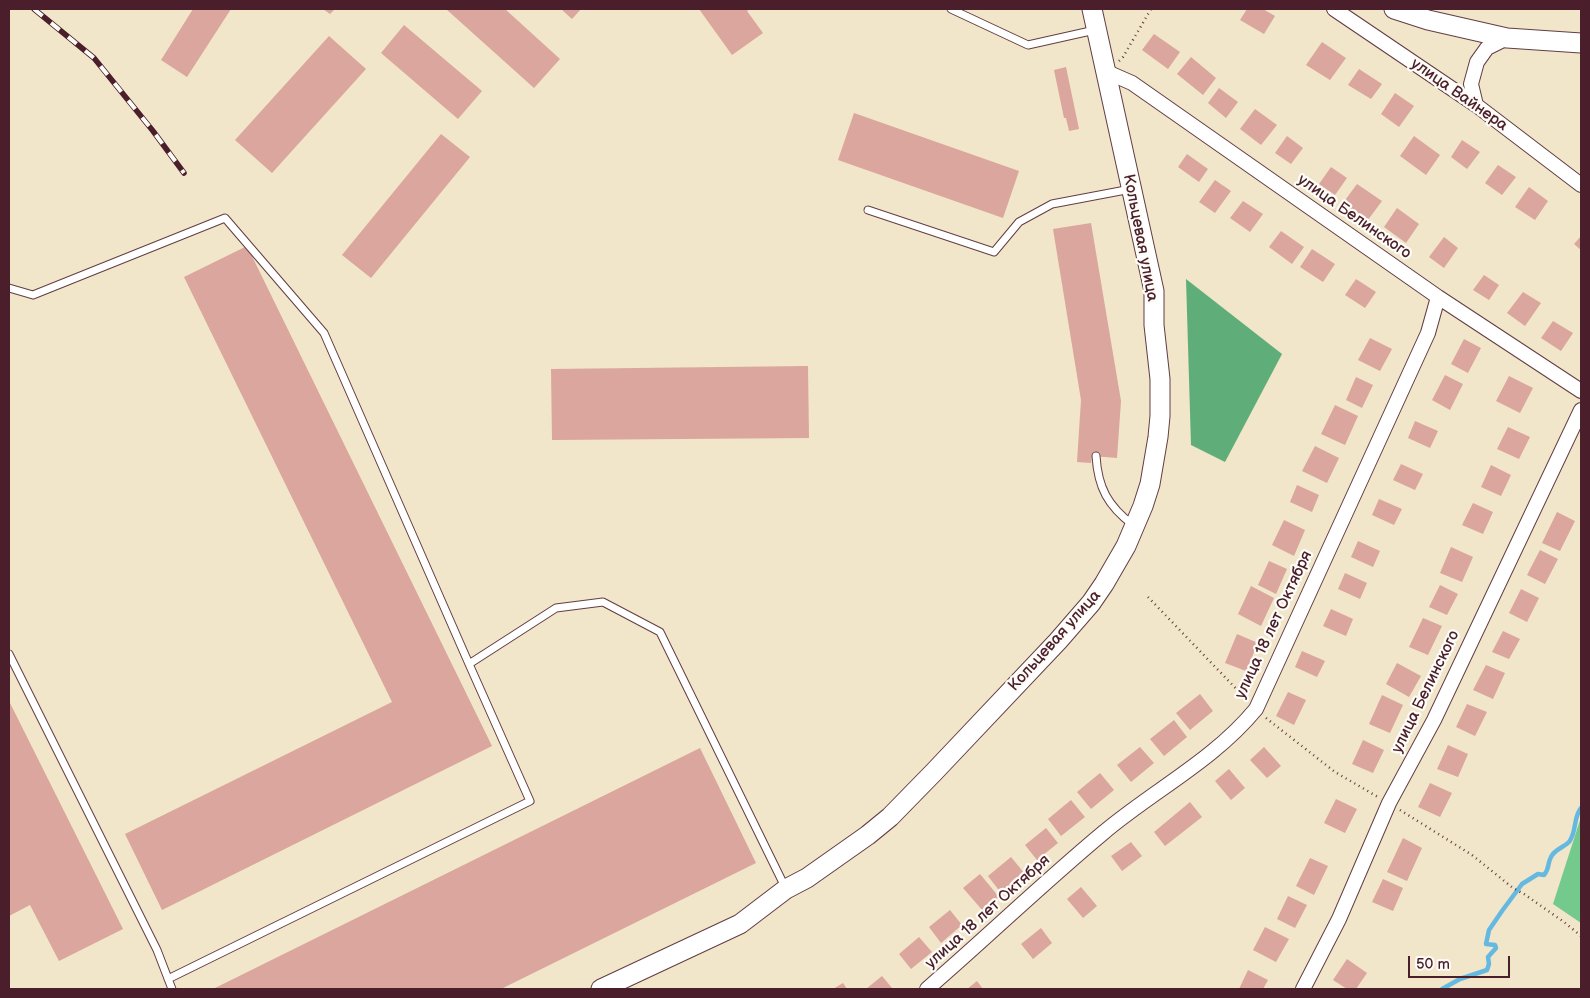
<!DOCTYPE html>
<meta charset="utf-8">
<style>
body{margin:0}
#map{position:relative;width:1590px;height:998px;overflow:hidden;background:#f1e5ca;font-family:"Balsamiq Sans",sans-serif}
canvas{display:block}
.frame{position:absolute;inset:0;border:10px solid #4a1f2b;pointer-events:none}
.scale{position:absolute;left:1408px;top:956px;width:102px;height:22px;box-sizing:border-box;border:2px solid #4a1f2b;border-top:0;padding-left:6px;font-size:15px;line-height:18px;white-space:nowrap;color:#4a1f2b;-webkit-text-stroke:4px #fdfcf7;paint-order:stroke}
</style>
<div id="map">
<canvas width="1590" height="998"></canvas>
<div class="frame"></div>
<div class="scale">50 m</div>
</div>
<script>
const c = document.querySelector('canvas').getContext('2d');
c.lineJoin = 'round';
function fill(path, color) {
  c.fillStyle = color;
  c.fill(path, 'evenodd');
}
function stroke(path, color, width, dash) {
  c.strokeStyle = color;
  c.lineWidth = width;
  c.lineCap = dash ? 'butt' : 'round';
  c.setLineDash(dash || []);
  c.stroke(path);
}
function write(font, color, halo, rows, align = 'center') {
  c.font = font + ' "Balsamiq Sans",sans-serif';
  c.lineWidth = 4.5;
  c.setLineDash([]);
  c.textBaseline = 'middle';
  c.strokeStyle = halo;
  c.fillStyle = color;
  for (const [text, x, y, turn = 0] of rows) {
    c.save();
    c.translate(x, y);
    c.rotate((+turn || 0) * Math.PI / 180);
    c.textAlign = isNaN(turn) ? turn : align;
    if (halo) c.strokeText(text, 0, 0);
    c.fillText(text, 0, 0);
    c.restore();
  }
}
fill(new Path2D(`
 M 1581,817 L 1581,923 L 1553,904 Z`), '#74c98d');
fill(new Path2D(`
 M 1186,279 L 1282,354 L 1225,462 L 1191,445 Z`), '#5fad78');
stroke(new Path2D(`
 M 1442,989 L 1460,979 L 1487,970 L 1489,964 L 1488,957 L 1496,948 L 1495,945 L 1486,944 L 1489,930 L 1502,911 L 1522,884 L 1538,874 L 1544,875 C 1550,868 1547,864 1551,857 C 1555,849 1563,848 1569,842 C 1577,832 1573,817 1581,808`), '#65b9e1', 4.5);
fill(new Path2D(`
 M 193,9 L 231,9 L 187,77 L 161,60 Z
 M 323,9 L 335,9 L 330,14 Z
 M 446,9 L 505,9 L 560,59 L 534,88 Z
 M 561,9 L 581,9 L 572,19 Z
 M 699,9 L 750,9 L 747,11 L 763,33 L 732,55 Z
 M 1247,9 L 1263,9 L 1275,16 L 1264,34 L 1240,20 Z
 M 404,25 L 482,91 L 458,119 L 381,53 Z
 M 1154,34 L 1180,52 L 1168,69 L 1142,50 Z
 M 329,36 L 366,69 L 272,173 L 235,140 Z
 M 1322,42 L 1346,58 L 1330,80 L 1306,65 Z
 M 1191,57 L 1216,78 L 1203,95 L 1177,74 Z
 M 1066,67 L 1079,129 L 1069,131 L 1066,118 L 1064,118 L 1054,70 Z
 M 1359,69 L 1382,84 L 1371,99 L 1348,85 Z
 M 1219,88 L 1238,102 L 1226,118 L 1208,103 Z
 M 1395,93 L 1414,106 L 1399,127 L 1381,114 Z
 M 1255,109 L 1277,125 L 1261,145 L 1240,129 Z
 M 854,113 L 1019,171 L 1003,218 L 838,160 Z
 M 441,134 L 470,157 L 371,278 L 342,255 Z
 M 1287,136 L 1303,148 L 1291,164 L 1275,153 Z
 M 1414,136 L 1440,155 L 1426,175 L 1400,156 Z
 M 1462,140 L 1480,152 L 1467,169 L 1451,157 Z
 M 1187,154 L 1208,169 L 1199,182 L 1178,167 Z
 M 1498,165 L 1516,177 L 1502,195 L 1485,183 Z
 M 1331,167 L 1347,178 L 1335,195 L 1319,184 Z
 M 1215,180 L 1231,191 L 1215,213 L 1199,202 Z
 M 1357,184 L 1382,201 L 1362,228 L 1345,215 L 1350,208 L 1343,203 Z
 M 1529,187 L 1548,201 L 1535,220 L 1515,207 Z
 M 1243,201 L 1263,214 L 1250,232 L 1230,218 Z
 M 1397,208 L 1419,224 L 1406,243 L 1384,227 Z
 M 1091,223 L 1121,401 L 1117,458 L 1092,456 L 1091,463 L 1077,462 L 1081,400 L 1053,229 Z
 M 1281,231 L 1304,247 L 1292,264 L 1269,247 Z
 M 1581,236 L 1581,250 L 1574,244 Z
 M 1444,237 L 1458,248 L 1444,268 L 1429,257 Z
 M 247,246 L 492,746 L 162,910 L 125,834 L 392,702 L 184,277 Z
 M 1312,249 L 1335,264 L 1323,282 L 1300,267 Z
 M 1484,275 L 1499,285 L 1489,300 L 1473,290 Z
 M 1356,279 L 1376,292 L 1365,308 L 1345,295 Z
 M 1523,292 L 1541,303 L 1525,326 L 1507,313 Z
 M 1553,321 L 1573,333 L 1561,351 L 1541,338 Z
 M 1370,338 L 1392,349 L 1380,371 L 1358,360 Z
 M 1464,339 L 1481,348 L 1468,373 L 1451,364 Z
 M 808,366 L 809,438 L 552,440 L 551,369 Z
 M 1445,375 L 1463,384 L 1450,410 L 1432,400 Z
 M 1509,376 L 1533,388 L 1520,413 L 1496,401 Z
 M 1356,377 L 1373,385 L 1362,408 L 1346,400 Z
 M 1335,405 L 1358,416 L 1345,445 L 1321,434 Z
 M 1415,421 L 1438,431 L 1430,448 L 1408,438 Z
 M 1508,427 L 1530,437 L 1519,459 L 1497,449 Z
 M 1315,446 L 1339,458 L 1327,483 L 1302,471 Z
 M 1401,464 L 1423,474 L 1415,490 L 1393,480 Z
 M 1491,465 L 1511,475 L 1501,496 L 1481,487 Z
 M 1297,485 L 1319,495 L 1312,512 L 1290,502 Z
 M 1379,499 L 1402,509 L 1394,525 L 1372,515 Z
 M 1473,503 L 1493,512 L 1483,534 L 1462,525 Z
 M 1557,512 L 1575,521 L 1560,551 L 1542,543 Z
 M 1284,520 L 1305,530 L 1294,556 L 1272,545 Z
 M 1358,541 L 1380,551 L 1373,567 L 1351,557 Z
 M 1451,547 L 1473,557 L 1462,582 L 1440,573 Z
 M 1540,550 L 1558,559 L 1545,584 L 1527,575 Z
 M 1269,561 L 1287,569 L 1276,594 L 1258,585 Z
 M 1345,573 L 1367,583 L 1360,599 L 1338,589 Z
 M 1440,585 L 1458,594 L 1447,615 L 1429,607 Z
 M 1251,586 L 1274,598 L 1261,626 L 1238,614 Z
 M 1521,589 L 1539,598 L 1527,622 L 1509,613 Z
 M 1331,609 L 1353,619 L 1346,636 L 1323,626 Z
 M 1423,618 L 1442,626 L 1428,655 L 1409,647 Z
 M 1503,631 L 1520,639 L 1509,659 L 1492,652 Z
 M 1237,634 L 1258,643 L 1246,671 L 1225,663 Z
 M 1302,651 L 1325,661 L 1317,677 L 1295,667 Z
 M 1397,663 L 1421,676 L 1409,697 L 1386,684 Z
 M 1486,665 L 1505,673 L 1493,699 L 1473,690 Z
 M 1288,692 L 1306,700 L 1294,725 L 1276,716 Z
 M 1200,694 L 1213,711 L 1190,730 L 1176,713 Z
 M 1382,695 L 1403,705 L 1390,733 L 1369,724 Z
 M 9,701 L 123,929 L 59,961 L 30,905 L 9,916 Z
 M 1467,704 L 1487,712 L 1475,736 L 1456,727 Z
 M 1174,720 L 1187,737 L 1164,756 L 1150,739 Z
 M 1363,740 L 1384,750 L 1373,773 L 1352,764 Z
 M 1448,745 L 1468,754 L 1458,777 L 1437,769 Z
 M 1140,747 L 1154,763 L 1131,782 L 1117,765 Z
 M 1264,747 L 1281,766 L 1267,778 L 1250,760 Z
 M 700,748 L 756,863 L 501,989 L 213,989 Z
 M 1229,769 L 1245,788 L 1231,800 L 1215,781 Z
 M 1100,773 L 1114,790 L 1091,809 L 1077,792 Z
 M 1430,783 L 1452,793 L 1440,817 L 1418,807 Z
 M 1336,799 L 1357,809 L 1345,833 L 1324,823 Z
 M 1071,800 L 1085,817 L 1061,836 L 1048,819 Z
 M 1190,802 L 1202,817 L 1165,846 L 1154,832 Z
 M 1046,828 L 1058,843 L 1037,860 L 1025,845 Z
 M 1403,838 L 1422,848 L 1407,881 L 1387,872 Z
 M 1131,842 L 1142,856 L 1122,871 L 1111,856 Z
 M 1011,857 L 1025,874 L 1001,893 L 988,876 Z
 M 1310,858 L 1328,866 L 1314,895 L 1296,886 Z
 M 980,874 L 999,897 L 983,911 L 963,888 Z
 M 1383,879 L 1403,888 L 1393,911 L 1372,902 Z
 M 1081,887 L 1097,906 L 1083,918 L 1067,899 Z
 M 1288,896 L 1307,905 L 1295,928 L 1277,919 Z
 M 950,910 L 962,925 L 941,943 L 929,927 Z
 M 1265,927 L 1289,939 L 1276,962 L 1253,950 Z
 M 1041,928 L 1052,943 L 1033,959 L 1021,944 Z
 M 919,937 L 932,952 L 911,969 L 899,954 Z
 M 1347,959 L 1367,973 L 1356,989 L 1347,989 L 1333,980 Z
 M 1248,970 L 1268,980 L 1263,989 L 1239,989 Z
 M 882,976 L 892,988 L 890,989 L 866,989 Z
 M 977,981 L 983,989 L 967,989 Z
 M 843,983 L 847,989 L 833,989 Z`), '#daa69d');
const lane = new Path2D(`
 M 951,9 L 1028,45 L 1095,30
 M 868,210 L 994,252 L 1019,222 L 1052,204 L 1131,189
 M 9,288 L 33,295 L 225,218 L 324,333 L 469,664
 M 1096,456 C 1098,488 1108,506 1133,525
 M 9,654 L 157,950 L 172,989
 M 168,979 L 530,801 L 469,664 L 556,608 L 603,602 L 660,632 L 786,889`);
const street = new Path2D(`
 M 1334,9 L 1476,105 L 1581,185
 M 1107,72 L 1132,83 L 1438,297 L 1581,391
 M 1476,105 L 1471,84 L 1477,62 L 1487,48 L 1507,38
 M 927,989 C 986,938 1043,883 1103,833 C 1154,790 1213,761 1256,709 L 1428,333 L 1438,297
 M 1303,989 L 1339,919 L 1389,803 L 1434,720 L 1581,410`);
const secondary = new Path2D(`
 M 1394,9 L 1428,20 L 1507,38 L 1581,43
 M 601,989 L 740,924 L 786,889 L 807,878 L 868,835 L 890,817 L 934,772 L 1058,641 L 1091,603 L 1104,584 L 1126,546 L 1143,506 L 1150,484 L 1158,437 L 1160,416 L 1160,379 L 1154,325 L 1154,291 L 1092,9`);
stroke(lane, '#633d43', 9);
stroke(street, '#633d43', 16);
stroke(secondary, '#633d43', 21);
stroke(new Path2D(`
 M 1119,61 L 1123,57 L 1151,9
 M 1148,597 L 1246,699
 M 1266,718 L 1335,772 L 1378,797
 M 1400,810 L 1472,855 L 1513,888 L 1524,894 L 1564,922 L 1581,936`), '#633d43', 2.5, [1, 4]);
stroke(lane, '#fff', 7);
stroke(street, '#fff', 14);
stroke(secondary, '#fff', 19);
const rail = new Path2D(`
 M 34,9 L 94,58 L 153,131 L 184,173`);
stroke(rail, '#4a1f2b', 5.5);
stroke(rail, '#fdfcf7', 4, [11]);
write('16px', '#4a1f2b', '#fdfcf7', [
 ["улица Вайнера",1459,95,35],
 ["улица Белинского",1354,217,35],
 ["Кольцевая улица",1140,238,79],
 ["улица 18 лет Октября",1274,625,-65],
 ["Кольцевая улица",1055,641,-48],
 ["улица Белинского",1426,692,-64],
 ["улица 18 лет Октября",988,912,-42]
]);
</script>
